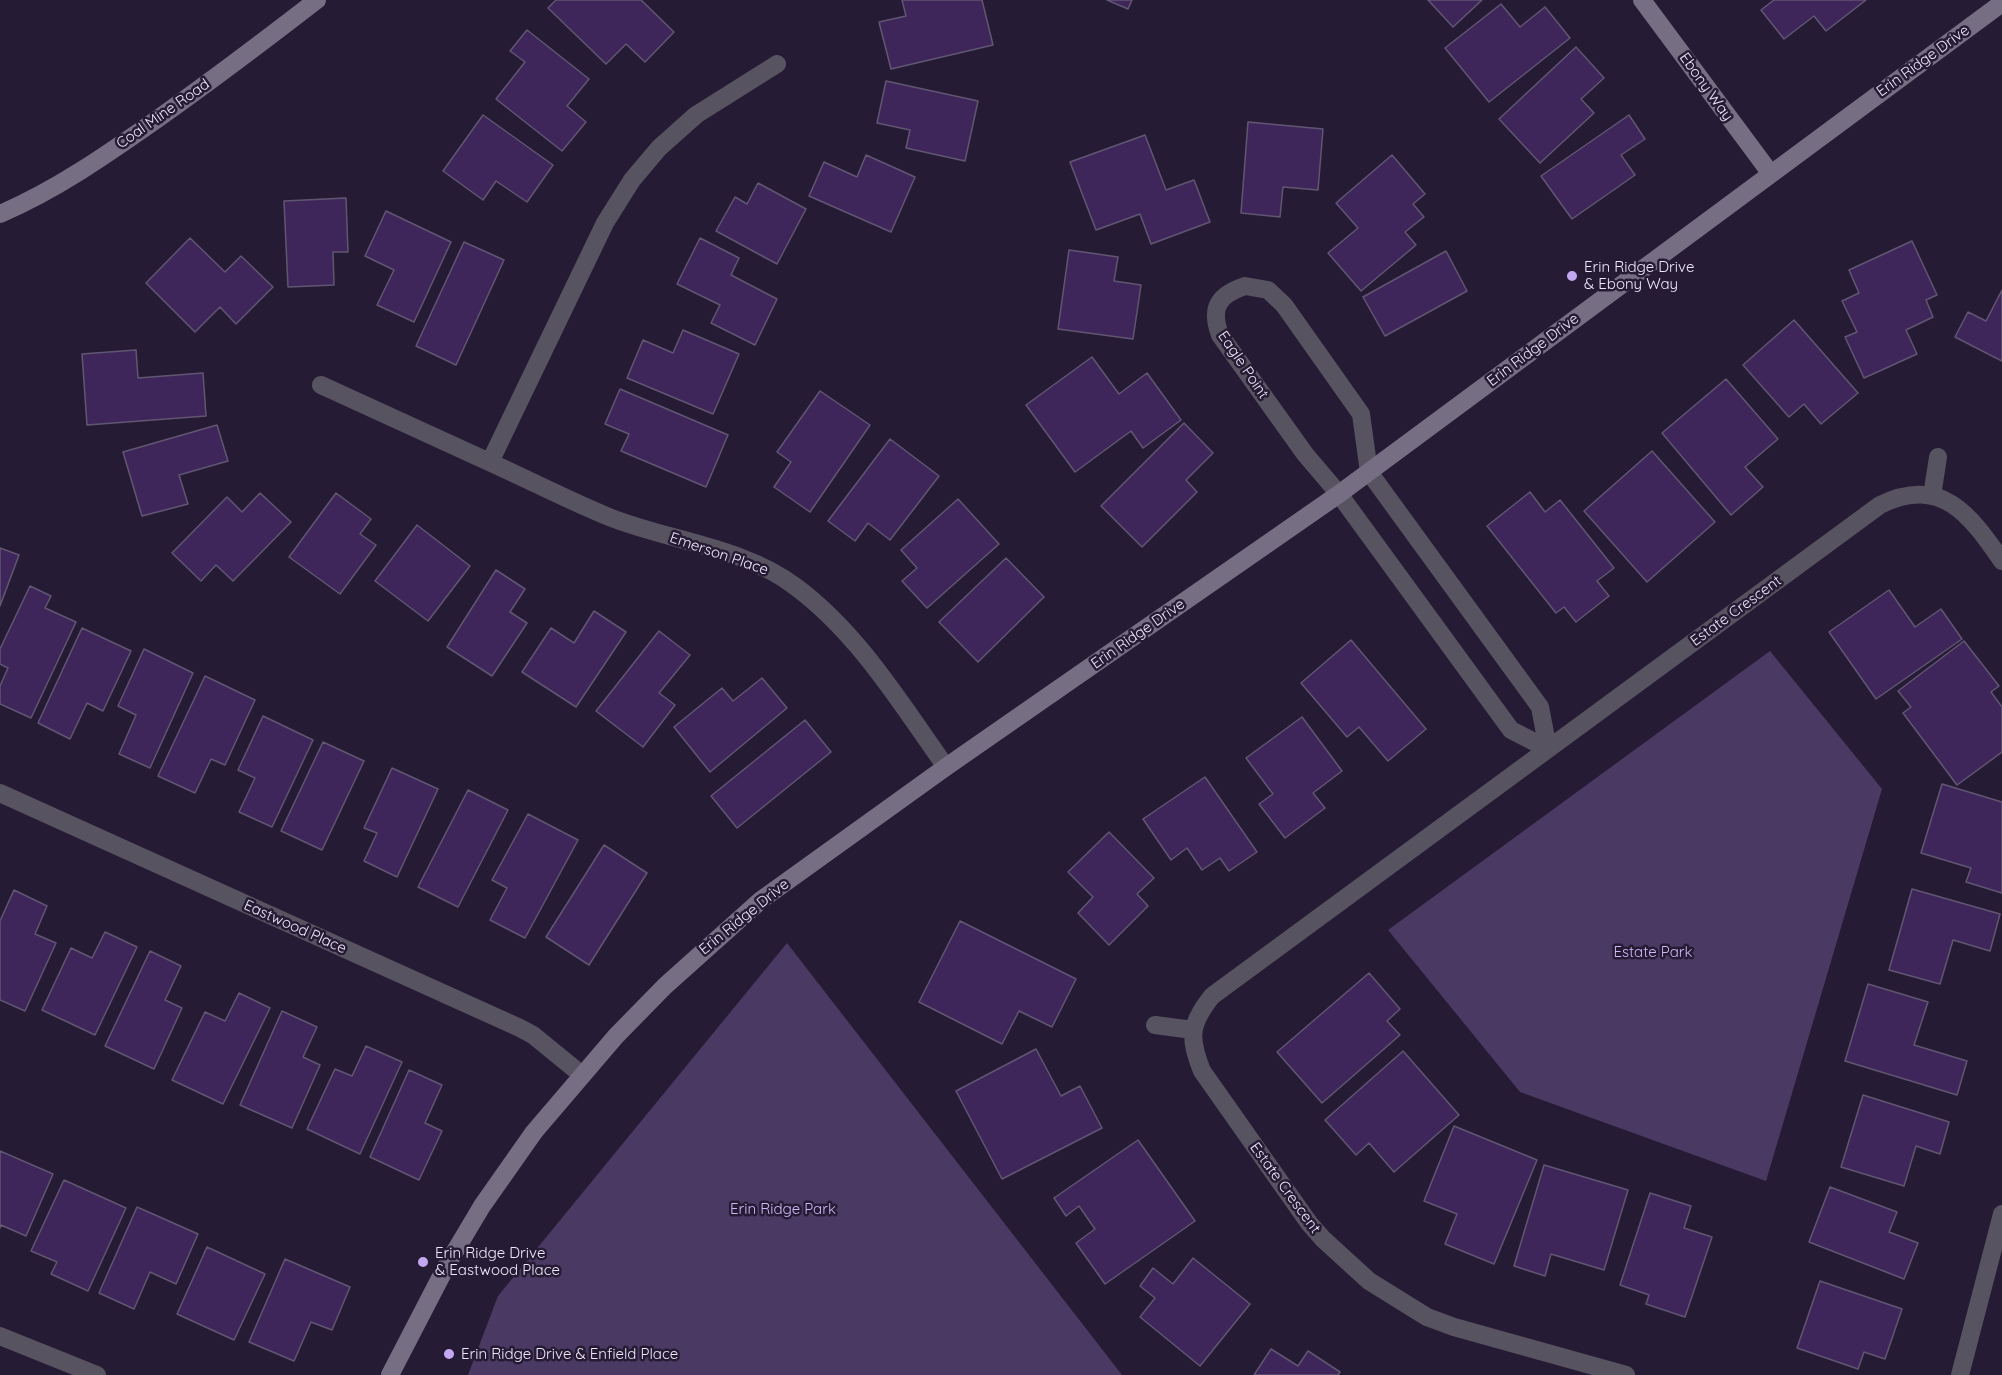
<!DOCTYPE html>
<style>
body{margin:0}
canvas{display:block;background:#261b34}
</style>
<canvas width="2002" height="1375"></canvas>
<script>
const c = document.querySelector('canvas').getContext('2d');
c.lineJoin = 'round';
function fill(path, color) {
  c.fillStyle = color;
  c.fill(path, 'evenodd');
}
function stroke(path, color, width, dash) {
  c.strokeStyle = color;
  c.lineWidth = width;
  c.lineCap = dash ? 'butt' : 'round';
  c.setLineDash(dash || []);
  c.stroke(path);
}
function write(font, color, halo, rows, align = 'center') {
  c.font = font + ' Quicksand,sans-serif';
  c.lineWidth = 5;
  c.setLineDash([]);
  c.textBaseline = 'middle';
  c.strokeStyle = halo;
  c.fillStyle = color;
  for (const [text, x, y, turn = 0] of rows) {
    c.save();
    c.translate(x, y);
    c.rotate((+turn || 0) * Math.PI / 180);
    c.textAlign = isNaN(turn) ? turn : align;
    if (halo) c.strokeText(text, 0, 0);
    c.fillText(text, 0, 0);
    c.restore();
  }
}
fill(new Path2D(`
 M 1770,651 L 1882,789 L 1766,1181 L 1520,1092 L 1388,930 Z
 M 787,943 L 1122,1375 L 468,1375 L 498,1296 Z`), '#4a3962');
const building = new Path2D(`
 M 556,0 L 641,0 L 674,32 L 645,62 L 626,44 L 606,64 L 548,8 Z
 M 902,0 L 982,0 L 993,45 L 891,69 L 879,22 L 906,16 Z
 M 1107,0 L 1132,0 L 1128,9 Z
 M 1428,0 L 1482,0 L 1453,27 Z
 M 1774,0 L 1866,0 L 1826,31 L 1814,16 L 1784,39 L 1761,10 Z
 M 1501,4 L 1520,27 L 1545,7 L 1570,38 L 1489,102 L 1445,48 Z
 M 527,30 L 589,79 L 567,106 L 586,122 L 562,151 L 496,99 L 525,62 L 510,51 Z
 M 1576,47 L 1604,78 L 1581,99 L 1594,113 L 1540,163 L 1499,119 Z
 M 886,81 L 978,101 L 965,161 L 906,148 L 910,130 L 877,123 Z
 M 483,115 L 553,165 L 527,202 L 496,181 L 483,200 L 443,171 Z
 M 1629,115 L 1645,139 L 1621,155 L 1635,175 L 1572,219 L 1541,176 Z
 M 1248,122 L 1323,129 L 1318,190 L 1283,187 L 1280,217 L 1241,213 Z
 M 1145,135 L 1166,190 L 1194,180 L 1210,222 L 1151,244 L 1140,214 L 1096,230 L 1070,162 Z
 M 866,155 L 915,177 L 891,232 L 809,196 L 824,162 L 857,177 Z
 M 1392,155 L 1425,194 L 1413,204 L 1424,217 L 1405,232 L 1416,245 L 1361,291 L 1328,253 L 1358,228 L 1336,203 Z
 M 758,183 L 806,209 L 777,264 L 716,231 L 735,197 L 747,204 Z
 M 346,198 L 348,252 L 333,252 L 334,285 L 288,287 L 284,201 Z
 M 386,211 L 451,242 L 414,322 L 377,305 L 394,270 L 365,256 Z
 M 190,238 L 225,272 L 241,256 L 273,287 L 236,324 L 220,307 L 195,332 L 146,283 Z
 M 700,238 L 739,258 L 731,275 L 777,299 L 755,345 L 711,323 L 720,305 L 677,284 Z
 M 1912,241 L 1937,295 L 1926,300 L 1933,317 L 1906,330 L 1917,354 L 1864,378 L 1845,337 L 1857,332 L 1842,301 L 1859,293 L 1849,270 Z
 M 464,242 L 504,260 L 456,365 L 416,346 Z
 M 1069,250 L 1118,257 L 1114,281 L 1141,285 L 1133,339 L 1058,329 Z
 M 1446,251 L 1467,291 L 1385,336 L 1363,297 Z
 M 2002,290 L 2002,361 L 1955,337 L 1968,312 L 1986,321 Z
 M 1794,320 L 1858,393 L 1821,424 L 1804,404 L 1789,417 L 1743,365 Z
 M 683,330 L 739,354 L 713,414 L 627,378 L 643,340 L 673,353 Z
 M 136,350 L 138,378 L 203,373 L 206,416 L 87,425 L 82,354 Z
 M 1092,357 L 1119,394 L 1147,373 L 1181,420 L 1143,448 L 1131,431 L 1075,472 L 1026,405 Z
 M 1726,379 L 1778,439 L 1745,467 L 1763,487 L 1731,515 L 1662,433 Z
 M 620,389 L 728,435 L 706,487 L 621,451 L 629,434 L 605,424 Z
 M 820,391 L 870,425 L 810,512 L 774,487 L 791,462 L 777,452 Z
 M 1184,423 L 1213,453 L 1186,480 L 1197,492 L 1142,547 L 1101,506 Z
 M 217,425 L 228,461 L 179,475 L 188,504 L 142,516 L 123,452 Z
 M 890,439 L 939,476 L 890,540 L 868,523 L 855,541 L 828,521 Z
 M 1652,451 L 1715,522 L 1647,582 L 1584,511 Z
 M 1530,492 L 1545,512 L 1560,500 L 1614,568 L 1597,581 L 1609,596 L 1576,622 L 1564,607 L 1556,613 L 1487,526 Z
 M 260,493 L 291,522 L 233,581 L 216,565 L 201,581 L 172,553 L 227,497 L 242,512 Z
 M 336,493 L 371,519 L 360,534 L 376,545 L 340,594 L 289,557 Z
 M 958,499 L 999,544 L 927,608 L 902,581 L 917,568 L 901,550 Z
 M 417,525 L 470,566 L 428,621 L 375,581 Z
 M 0,548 L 19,555 L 0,606 Z
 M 1006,558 L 1044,597 L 978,662 L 939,622 Z
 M 496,570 L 525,589 L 510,612 L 527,623 L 492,676 L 447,647 Z
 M 30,586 L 51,596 L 45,608 L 76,622 L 31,718 L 0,704 L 0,686 L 8,668 L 0,664 L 0,649 Z
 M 1889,590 L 1915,627 L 1941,609 L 1962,639 L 1876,699 L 1829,632 Z
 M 594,611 L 626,632 L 576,707 L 522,672 L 551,628 L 574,643 Z
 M 82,628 L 131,651 L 103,711 L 87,703 L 70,739 L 38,723 Z
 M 659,631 L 690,655 L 659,693 L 675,705 L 643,747 L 596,711 Z
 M 1351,640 L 1426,729 L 1388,761 L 1359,727 L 1347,737 L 1301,683 Z
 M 1964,641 L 1999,686 L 1991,692 L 2002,707 L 2002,752 L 1957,785 L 1903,713 L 1911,707 L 1898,691 Z
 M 144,649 L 193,673 L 150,768 L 119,754 L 136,715 L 118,706 Z
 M 205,676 L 255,700 L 225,765 L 211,759 L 195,793 L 158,776 Z
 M 762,678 L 787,708 L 710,772 L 674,727 L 722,688 L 733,701 Z
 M 263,716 L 313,740 L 272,827 L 239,812 L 255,778 L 238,770 Z
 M 1302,717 L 1342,771 L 1313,793 L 1325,808 L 1285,838 L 1259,804 L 1273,794 L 1246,758 Z
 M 805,720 L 831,752 L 737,828 L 711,796 Z
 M 323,742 L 364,761 L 322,850 L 281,831 Z
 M 392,768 L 438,789 L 397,877 L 364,861 L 377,833 L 364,828 Z
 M 1205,777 L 1257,852 L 1229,871 L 1220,858 L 1202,870 L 1187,848 L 1171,860 L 1143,819 Z
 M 1942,784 L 2002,802 L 2002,893 L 1966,882 L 1971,868 L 1921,853 Z
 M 468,790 L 508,810 L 458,907 L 418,887 Z
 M 528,814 L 578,840 L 525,938 L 490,920 L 507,888 L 492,880 Z
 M 1109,832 L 1154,878 L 1137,894 L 1148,906 L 1109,945 L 1078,913 L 1093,897 L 1068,872 Z
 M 604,845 L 647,873 L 589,965 L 546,937 Z
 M 1912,889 L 2000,914 L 1990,951 L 1953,940 L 1940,984 L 1889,970 Z
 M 14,890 L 47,906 L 35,934 L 56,943 L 25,1011 L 0,1000 L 0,921 Z
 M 960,921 L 1076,979 L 1052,1027 L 1019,1011 L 1002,1044 L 919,1002 Z
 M 105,932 L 137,947 L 95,1035 L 42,1010 L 71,948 L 92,958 Z
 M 150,951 L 181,966 L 165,1000 L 182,1008 L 154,1069 L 105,1046 Z
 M 1369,973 L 1400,1009 L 1387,1021 L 1400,1035 L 1322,1103 L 1277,1052 Z
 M 1868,984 L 1928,1002 L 1914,1045 L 1967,1061 L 1957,1095 L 1845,1061 Z
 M 239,993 L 270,1008 L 223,1104 L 172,1080 L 205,1012 L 225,1021 Z
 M 282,1011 L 317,1027 L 303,1057 L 320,1065 L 292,1128 L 240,1105 Z
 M 366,1046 L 402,1062 L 360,1154 L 307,1129 L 335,1069 L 352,1076 Z
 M 1036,1049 L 1061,1096 L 1080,1086 L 1102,1128 L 1002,1179 L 956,1091 Z
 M 1403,1051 L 1459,1115 L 1394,1172 L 1369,1143 L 1356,1155 L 1325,1120 Z
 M 409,1070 L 442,1085 L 425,1123 L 442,1131 L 419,1180 L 370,1157 Z
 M 1863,1095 L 1949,1122 L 1940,1154 L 1916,1146 L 1904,1186 L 1841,1167 Z
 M 1454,1126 L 1537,1160 L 1494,1264 L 1445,1244 L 1457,1214 L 1424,1201 Z
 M 1138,1140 L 1195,1221 L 1105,1284 L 1076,1243 L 1095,1229 L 1079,1206 L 1066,1216 L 1054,1198 Z
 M 0,1151 L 53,1174 L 26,1236 L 1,1225 L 0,1228 Z
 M 1544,1165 L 1628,1190 L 1604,1270 L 1551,1254 L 1545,1276 L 1514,1266 Z
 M 64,1180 L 126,1208 L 88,1291 L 51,1274 L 57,1262 L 31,1251 Z
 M 1830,1187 L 1897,1212 L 1889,1232 L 1918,1243 L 1904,1279 L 1809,1242 Z
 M 1650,1193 L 1691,1206 L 1684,1228 L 1712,1237 L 1685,1317 L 1646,1304 L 1649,1295 L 1620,1285 Z
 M 137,1207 L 198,1234 L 176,1284 L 150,1272 L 134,1309 L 99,1293 Z
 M 207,1247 L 265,1274 L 234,1340 L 177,1314 Z
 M 1193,1258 L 1250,1304 L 1200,1366 L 1140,1317 L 1155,1298 L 1140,1286 L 1153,1268 L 1173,1284 Z
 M 285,1259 L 350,1287 L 332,1330 L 311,1322 L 294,1361 L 249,1342 Z
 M 1820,1281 L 1902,1309 L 1885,1359 L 1864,1352 L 1858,1369 L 1797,1348 Z
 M 1271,1349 L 1298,1366 L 1308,1351 L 1340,1372 L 1338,1375 L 1254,1375 Z`);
fill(building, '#3e265b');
stroke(building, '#615672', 1.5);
stroke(new Path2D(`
 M 1245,286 L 1268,290 L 1284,305 L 1361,414 L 1369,472 L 1540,707 L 1548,749 L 1511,730 L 1339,494 L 1305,454 L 1220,335 C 1210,308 1218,295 1245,286 Z
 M 321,385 C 380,412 439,439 498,466 C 535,483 572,502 609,517 C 669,541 744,547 796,587 C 859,634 901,704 946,767
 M 490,462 L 605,223 L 632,180 L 659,148 L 696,115 L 777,64
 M 1932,496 L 1938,457
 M 0,793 L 520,1028 L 533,1035 L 582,1075
 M 1155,1025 L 1193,1030
 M 0,1336 L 97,1375
 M 1626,1375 L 1454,1327 L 1427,1317 L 1369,1281 L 1323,1239 L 1309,1223 L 1202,1071 C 1189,1038 1189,1025 1212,996 L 1880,505 C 1942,475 1970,515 2002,561
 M 1960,1375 L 2002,1214`), '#585360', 18);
stroke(new Path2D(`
 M 1642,0 L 1771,174
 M 0,214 C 56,190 106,155 156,120 C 211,81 264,41 317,0
 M 390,1375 L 448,1263 L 482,1206 L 534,1132 L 616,1036 L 665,986 L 761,900 L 946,767 L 1339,494 L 2002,3`), '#766f83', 18);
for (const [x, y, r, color] of [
 [1572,276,6,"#c4a7f1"],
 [423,1262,6,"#c4a7f1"],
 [449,1354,6,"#c4a7f1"]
]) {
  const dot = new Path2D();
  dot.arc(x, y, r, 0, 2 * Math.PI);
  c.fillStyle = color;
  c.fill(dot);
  stroke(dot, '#261b34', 2);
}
write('15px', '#eee8f9', '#261b34', [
 ["Erin Ridge Drive",1923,61,-36],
 ["Ebony Way",1706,87,54],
 ["Coal Mine Road",163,114,-35],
 ["Erin Ridge Drive",1533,350,-37],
 ["Eagle Point",1243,365,56],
 ["Emerson Place",719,554,19],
 ["Estate Crescent",1736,611,-36],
 ["Erin Ridge Drive",1138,634,-35],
 ["Erin Ridge Drive",744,917,-39],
 ["Eastwood Place",295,927,24],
 ["Estate Crescent",1285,1188,54]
]);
write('15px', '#eee8f9', '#261b34', [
 ["Erin Ridge Drive",1584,267],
 ["& Ebony Way",1584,284],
 ["Erin Ridge Drive",435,1253],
 ["& Eastwood Place",435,1270],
 ["Erin Ridge Drive & Enfield Place",461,1354]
], 'left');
write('15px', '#d2b7fb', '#261b34', [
 ["Estate Park",1653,952],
 ["Erin Ridge Park",783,1209]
]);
</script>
